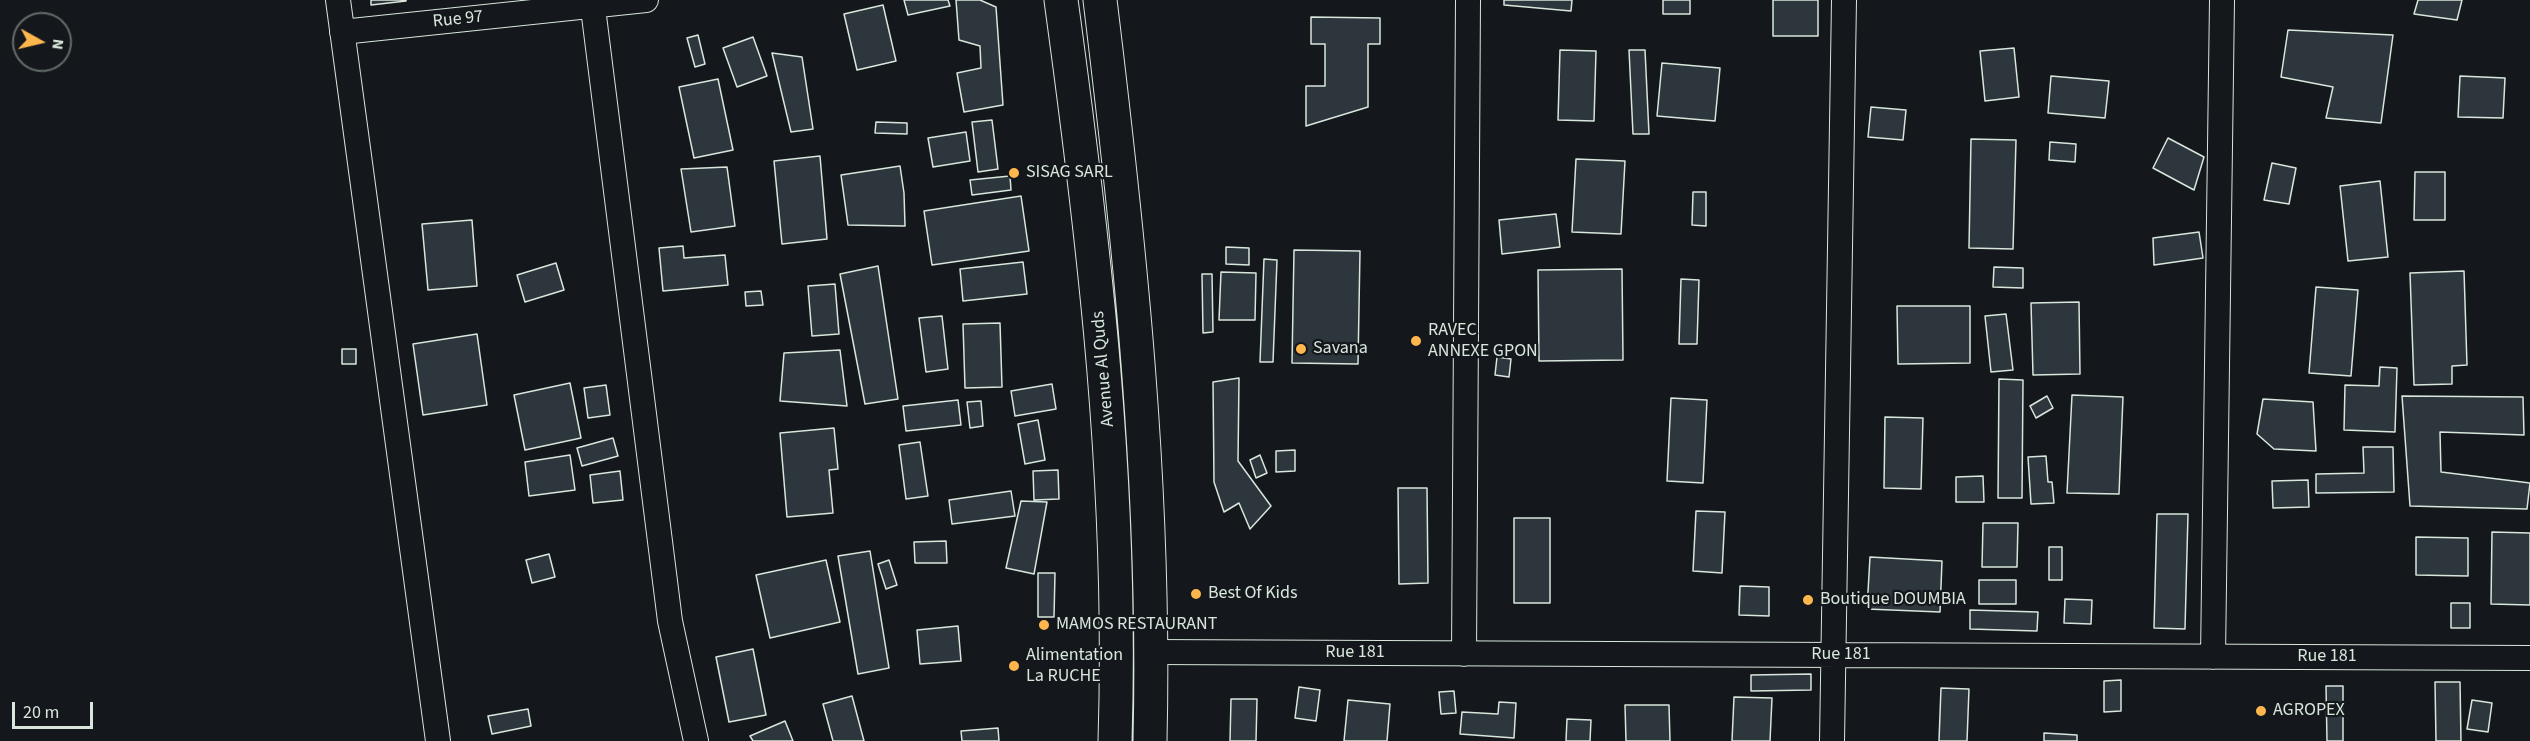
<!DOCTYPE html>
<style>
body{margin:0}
#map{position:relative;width:2530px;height:741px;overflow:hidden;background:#14181c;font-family:"Source Sans 3",sans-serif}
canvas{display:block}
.north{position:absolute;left:12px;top:12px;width:60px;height:60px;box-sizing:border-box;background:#14181c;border:2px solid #626a69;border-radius:50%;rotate:98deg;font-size:16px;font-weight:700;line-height:24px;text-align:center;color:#d8e6dc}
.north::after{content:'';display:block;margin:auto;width:21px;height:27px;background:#ffb74d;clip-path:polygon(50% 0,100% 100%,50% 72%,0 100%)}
.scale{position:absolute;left:12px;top:702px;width:81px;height:27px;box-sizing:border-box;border:3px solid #d8e6dc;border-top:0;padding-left:8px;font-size:18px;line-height:21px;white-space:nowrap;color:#d8e6dc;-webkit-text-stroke:4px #14181c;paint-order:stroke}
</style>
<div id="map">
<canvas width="2530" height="741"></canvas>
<div class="north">N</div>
<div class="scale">20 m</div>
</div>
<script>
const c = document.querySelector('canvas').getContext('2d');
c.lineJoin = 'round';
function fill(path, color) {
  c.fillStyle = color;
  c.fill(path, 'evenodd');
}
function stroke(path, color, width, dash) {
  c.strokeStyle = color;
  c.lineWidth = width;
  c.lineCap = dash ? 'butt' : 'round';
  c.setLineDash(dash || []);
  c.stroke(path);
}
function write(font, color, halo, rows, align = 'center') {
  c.font = font + ' "Source Sans 3",sans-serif';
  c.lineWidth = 4.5;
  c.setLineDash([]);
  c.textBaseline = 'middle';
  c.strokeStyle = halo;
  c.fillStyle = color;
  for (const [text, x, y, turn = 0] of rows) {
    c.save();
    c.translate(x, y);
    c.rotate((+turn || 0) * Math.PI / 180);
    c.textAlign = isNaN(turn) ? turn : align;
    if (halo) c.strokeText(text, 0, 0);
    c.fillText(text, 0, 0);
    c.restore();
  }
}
const building = new Path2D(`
 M 371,0 L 406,0 L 406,1 L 371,5 Z
 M 904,0 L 948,0 L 950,6 L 908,15 Z
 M 956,0 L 980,0 L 996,7 L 1003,105 L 964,112 L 957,73 L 981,68 L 980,46 L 959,40 Z
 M 1504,0 L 1572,0 L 1571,11 L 1504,5 Z
 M 1663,0 L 1690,0 L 1690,14 L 1663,14 Z
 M 1773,0 L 1818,0 L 1818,36 L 1773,36 Z
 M 2418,0 L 2462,0 L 2457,20 L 2414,14 Z
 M 883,5 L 896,61 L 857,70 L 844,14 Z
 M 1311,17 L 1380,18 L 1380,44 L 1368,44 L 1368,107 L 1306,126 L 1306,86 L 1325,86 L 1325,44 L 1311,44 Z
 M 2288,30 L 2393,35 L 2381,123 L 2326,118 L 2333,87 L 2281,77 Z
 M 698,35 L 705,64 L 695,67 L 687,38 Z
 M 753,37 L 767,76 L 737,87 L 723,48 Z
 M 2014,48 L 2019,97 L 1985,101 L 1980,51 Z
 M 1560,50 L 1596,51 L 1594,121 L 1558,120 Z
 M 1629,50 L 1645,50 L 1649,134 L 1633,134 Z
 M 772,53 L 802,57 L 813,129 L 791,132 Z
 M 1662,63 L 1720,68 L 1715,121 L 1657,116 Z
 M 2051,76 L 2109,81 L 2105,118 L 2048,113 Z
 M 2460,76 L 2505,78 L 2503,118 L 2458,117 Z
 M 718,79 L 733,150 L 694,158 L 679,87 Z
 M 1871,107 L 1906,110 L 1903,140 L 1868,137 Z
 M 992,120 L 998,169 L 978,172 L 972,122 Z
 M 876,122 L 907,123 L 907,134 L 875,133 Z
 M 966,132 L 970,161 L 933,167 L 928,138 Z
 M 2168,138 L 2204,157 L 2194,190 L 2153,168 Z
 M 1971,139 L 2016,140 L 2013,249 L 1969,248 Z
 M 2050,142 L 2076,144 L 2075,162 L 2049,160 Z
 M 820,156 L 827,239 L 782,244 L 774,161 Z
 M 1576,159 L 1625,161 L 1621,234 L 1572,232 Z
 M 2272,163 L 2296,168 L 2289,204 L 2264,200 Z
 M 900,166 L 904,193 L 905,226 L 848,225 L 841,175 Z
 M 727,167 L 735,226 L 691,232 L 681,169 Z
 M 2415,172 L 2445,172 L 2445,220 L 2414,220 Z
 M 1010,176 L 1011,190 L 972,195 L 970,180 Z
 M 2380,181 L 2388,257 L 2348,261 L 2340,186 Z
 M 1693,192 L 1706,192 L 1706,226 L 1692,225 Z
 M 1021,196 L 1029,251 L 932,265 L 924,211 Z
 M 1556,214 L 1560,247 L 1502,254 L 1499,220 Z
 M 472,220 L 477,286 L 428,290 L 422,224 Z
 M 2199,232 L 2203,258 L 2154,265 L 2153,238 Z
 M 683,246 L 684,258 L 725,255 L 728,285 L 663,291 L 659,248 Z
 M 1226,247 L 1249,248 L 1249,265 L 1226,264 Z
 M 1294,250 L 1360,251 L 1358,364 L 1292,363 Z
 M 1264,259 L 1277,260 L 1273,362 L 1260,362 Z
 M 1023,262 L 1027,294 L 963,301 L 960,269 Z
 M 556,263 L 564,290 L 525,302 L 517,275 Z
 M 878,266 L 898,399 L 865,404 L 840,274 Z
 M 1994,267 L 2023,268 L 2023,288 L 1993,287 Z
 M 1622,269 L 1623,360 L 1539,361 L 1538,270 Z
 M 2464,271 L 2467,365 L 2452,366 L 2452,384 L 2414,385 L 2410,273 Z
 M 1221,272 L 1256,273 L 1255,320 L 1219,320 Z
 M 1202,274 L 1212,274 L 1213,332 L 1203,333 Z
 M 1681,279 L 1699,280 L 1697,344 L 1679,344 Z
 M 835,284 L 839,334 L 812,336 L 808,286 Z
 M 2316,287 L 2358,290 L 2351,376 L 2309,373 Z
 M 761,291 L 763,305 L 746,306 L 745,292 Z
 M 2079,302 L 2080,374 L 2033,375 L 2031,303 Z
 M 1897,306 L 1970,306 L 1970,363 L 1898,364 Z
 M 2006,314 L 2013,370 L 1991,372 L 1985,316 Z
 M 942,316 L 948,369 L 926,372 L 919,318 Z
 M 1000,323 L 1002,387 L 965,388 L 963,324 Z
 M 477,334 L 487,405 L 423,415 L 413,344 Z
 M 342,349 L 356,349 L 356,364 L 342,364 Z
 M 840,350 L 847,406 L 780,401 L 784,353 Z
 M 1497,357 L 1511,359 L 1509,377 L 1495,375 Z
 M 2380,367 L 2397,368 L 2395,432 L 2344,430 L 2345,385 L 2379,386 Z
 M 1239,378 L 1238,461 L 1271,506 L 1250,529 L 1239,503 L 1224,512 L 1214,482 L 1213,382 Z
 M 1999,379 L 2023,380 L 2022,498 L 1998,498 Z
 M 570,383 L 581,438 L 525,450 L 514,395 Z
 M 1052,384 L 1056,409 L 1015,416 L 1011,391 Z
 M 606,385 L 610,415 L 588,418 L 584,388 Z
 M 2072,395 L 2123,397 L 2119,494 L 2067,493 Z
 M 2047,396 L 2053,408 L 2036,418 L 2030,406 Z
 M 2402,396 L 2523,397 L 2524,435 L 2440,432 L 2441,472 L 2530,483 L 2527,509 L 2410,506 Z
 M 1671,398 L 1707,400 L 1703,483 L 1667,481 Z
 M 2263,399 L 2313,402 L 2316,451 L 2274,449 L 2257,434 Z
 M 958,400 L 961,425 L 906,431 L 903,406 Z
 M 981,401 L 983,426 L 970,428 L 967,402 Z
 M 1885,417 L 1923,418 L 1921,489 L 1884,488 Z
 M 1038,420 L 1045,460 L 1025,464 L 1018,424 Z
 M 834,428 L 838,469 L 829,470 L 833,513 L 787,517 L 780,433 Z
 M 613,438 L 618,456 L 582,466 L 577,448 Z
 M 920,442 L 928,496 L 906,499 L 899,445 Z
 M 2363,447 L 2393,447 L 2394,492 L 2316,493 L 2316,474 L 2364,473 Z
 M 1295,450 L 1295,471 L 1276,472 L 1276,451 Z
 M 570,455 L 575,490 L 529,496 L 525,462 Z
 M 1260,455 L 1267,473 L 1256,478 L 1250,460 Z
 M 2046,456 L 2048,482 L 2052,482 L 2054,503 L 2031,504 L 2028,457 Z
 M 1058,470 L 1059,499 L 1034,500 L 1033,471 Z
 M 620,471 L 623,500 L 593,503 L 590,475 Z
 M 1983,476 L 1984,502 L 1956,502 L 1956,477 Z
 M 2308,480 L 2309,507 L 2273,508 L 2272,481 Z
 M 1398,488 L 1427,488 L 1428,583 L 1399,584 Z
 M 1011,491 L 1015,516 L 952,524 L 949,500 Z
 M 1021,501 L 1047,502 L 1034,574 L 1006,568 Z
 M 1696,511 L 1725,512 L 1722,573 L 1693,571 Z
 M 2157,514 L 2188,514 L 2185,629 L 2154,628 Z
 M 1514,518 L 1550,518 L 1550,603 L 1514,603 Z
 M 1983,523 L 2018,523 L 2017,567 L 1982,567 Z
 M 2492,532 L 2530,533 L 2530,605 L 2491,604 Z
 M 2416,537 L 2468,538 L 2468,576 L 2416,575 Z
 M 946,541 L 947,563 L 915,563 L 914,542 Z
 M 2049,547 L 2062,547 L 2062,580 L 2049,580 Z
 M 870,551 L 889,668 L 858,674 L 838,556 Z
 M 549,554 L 555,577 L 532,583 L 526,560 Z
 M 1870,557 L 1942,561 L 1940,612 L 1867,609 Z
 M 826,560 L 840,622 L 770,638 L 756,575 Z
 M 889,560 L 897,585 L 886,589 L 878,564 Z
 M 1038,573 L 1055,573 L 1054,617 L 1038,617 Z
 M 1979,580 L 2016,580 L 2016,604 L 1979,604 Z
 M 1740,586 L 1769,587 L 1769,616 L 1739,615 Z
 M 2065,599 L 2092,600 L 2091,624 L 2064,623 Z
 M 2451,603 L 2470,603 L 2470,628 L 2451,628 Z
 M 1970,610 L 2038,612 L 2037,631 L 1970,629 Z
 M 958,626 L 961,661 L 920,664 L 917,630 Z
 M 753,649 L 766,715 L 729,722 L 716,657 Z
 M 1811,674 L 1811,690 L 1751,691 L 1751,675 Z
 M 2121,680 L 2121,711 L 2104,712 L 2104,681 Z
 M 2435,682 L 2460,682 L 2461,741 L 2436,741 Z
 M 2326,686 L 2343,686 L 2343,741 L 2327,741 Z
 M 1299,687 L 1320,690 L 1316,721 L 1295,718 Z
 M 1941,688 L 1969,689 L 1967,741 L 1939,741 Z
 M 1454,691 L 1456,713 L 1441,714 L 1439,692 Z
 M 852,696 L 864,741 L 833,741 L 823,704 Z
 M 1734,697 L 1772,698 L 1770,741 L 1732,741 Z
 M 1231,699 L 1257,699 L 1256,741 L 1230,741 Z
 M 1348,700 L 1390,704 L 1387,741 L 1344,741 Z
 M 2472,700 L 2492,703 L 2488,732 L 2467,729 Z
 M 1499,702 L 1516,703 L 1514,738 L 1460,734 L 1462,712 L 1498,714 Z
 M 1625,705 L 1669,705 L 1670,741 L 1626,741 Z
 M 528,709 L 531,726 L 492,734 L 488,716 Z
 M 1567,719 L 1591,720 L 1590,741 L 1566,741 Z
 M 785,721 L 793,741 L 753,741 L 750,736 Z
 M 998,728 L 999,741 L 962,741 L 961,731 Z
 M 2044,733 L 2077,735 L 2077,741 L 2044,741 Z`);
fill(building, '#2c363c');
stroke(building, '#d8e6dc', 1.5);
const minor = new Path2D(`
 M 338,0 L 438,741
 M 592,0 L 670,621 L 696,741
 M 342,32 L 646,0
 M 1152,652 L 2530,658
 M 1464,654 L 1468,0
 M 2213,657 L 2222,0
 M 1832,741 L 1844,0`);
const primary = new Path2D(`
 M 1061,0 C 1095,248 1123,490 1115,741
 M 1100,0 C 1130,246 1156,493 1150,741`);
stroke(minor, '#d8e6dc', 26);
stroke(primary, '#d8e6dc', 35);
stroke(minor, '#14181c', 24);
stroke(primary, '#14181c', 33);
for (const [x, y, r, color] of [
 [1014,173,6,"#ffb74d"],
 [1416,341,6,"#ffb74d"],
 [1301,349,6,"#ffb74d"],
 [1196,594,6,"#ffb74d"],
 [1808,600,6,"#ffb74d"],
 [1044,625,6,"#ffb74d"],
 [1014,666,6,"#ffb74d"],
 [2261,711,6,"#ffb74d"]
]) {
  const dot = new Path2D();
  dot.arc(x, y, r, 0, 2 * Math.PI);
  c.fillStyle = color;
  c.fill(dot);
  stroke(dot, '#14181c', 2);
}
write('18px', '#d8e6dc', '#14181c', [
 ["Rue 97",458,20,-6],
 ["Avenue Al Quds",1104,369,-95],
 ["Rue 181",1355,653],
 ["Rue 181",1841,655],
 ["Rue 181",2327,657]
]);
write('18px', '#d8e6dc', '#14181c', [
 ["SISAG SARL",1026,173],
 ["RAVEC",1428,331],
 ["ANNEXE GPON",1428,352],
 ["Savana",1313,349],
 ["Best Of Kids",1208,594],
 ["Boutique DOUMBIA",1820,600],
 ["MAMOS RESTAURANT",1056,625],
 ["Alimentation",1026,656],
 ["La RUCHE",1026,677],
 ["AGROPEX",2273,711]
], 'left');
</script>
